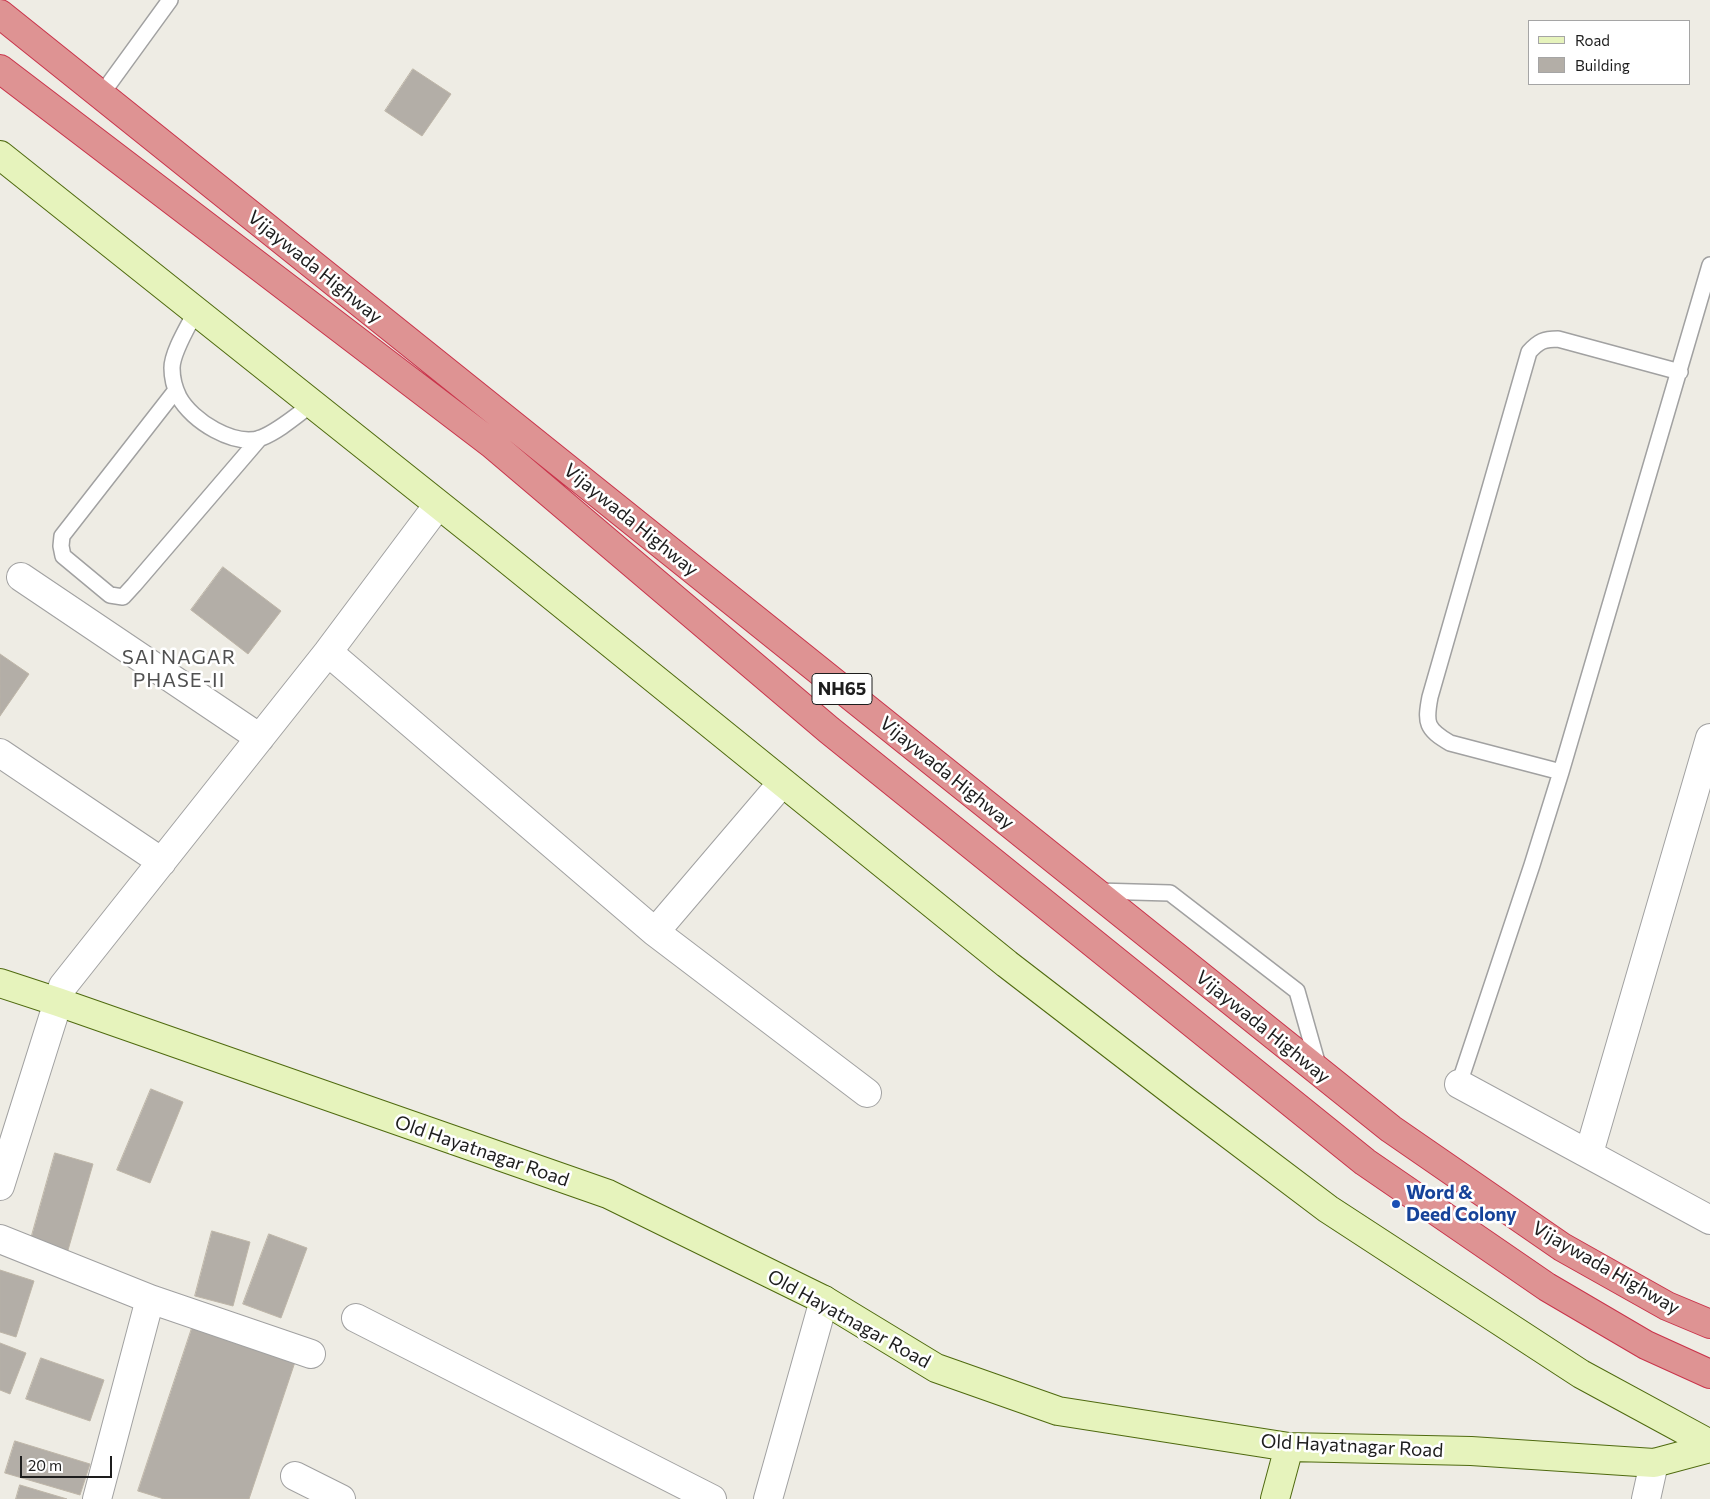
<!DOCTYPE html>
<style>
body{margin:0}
#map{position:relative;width:1710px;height:1499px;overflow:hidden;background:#eeece4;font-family:Commissioner,sans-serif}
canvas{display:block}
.legend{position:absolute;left:1528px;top:20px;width:162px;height:65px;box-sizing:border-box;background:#fff;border:1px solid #a5a5a5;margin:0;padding:6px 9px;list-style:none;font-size:15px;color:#1d1d1d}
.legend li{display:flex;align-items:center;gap:10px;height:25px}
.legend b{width:25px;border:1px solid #a5a5a5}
.scale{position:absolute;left:20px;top:1456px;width:92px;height:22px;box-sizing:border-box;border:2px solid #1d1d1d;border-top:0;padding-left:6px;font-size:15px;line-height:18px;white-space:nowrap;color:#1d1d1d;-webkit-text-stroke:4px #fff;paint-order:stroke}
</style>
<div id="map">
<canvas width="1710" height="1499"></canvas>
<ul class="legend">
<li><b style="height:6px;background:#e6f3bc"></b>Road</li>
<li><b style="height:14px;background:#b3aea7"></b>Building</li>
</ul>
<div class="scale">20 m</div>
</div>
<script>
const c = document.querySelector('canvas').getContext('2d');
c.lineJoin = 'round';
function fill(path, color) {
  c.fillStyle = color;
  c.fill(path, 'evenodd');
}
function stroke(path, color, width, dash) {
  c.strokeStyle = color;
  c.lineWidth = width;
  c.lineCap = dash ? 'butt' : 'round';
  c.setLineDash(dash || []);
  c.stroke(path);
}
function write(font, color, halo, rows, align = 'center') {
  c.font = font + ' Commissioner,sans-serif';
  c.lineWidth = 5;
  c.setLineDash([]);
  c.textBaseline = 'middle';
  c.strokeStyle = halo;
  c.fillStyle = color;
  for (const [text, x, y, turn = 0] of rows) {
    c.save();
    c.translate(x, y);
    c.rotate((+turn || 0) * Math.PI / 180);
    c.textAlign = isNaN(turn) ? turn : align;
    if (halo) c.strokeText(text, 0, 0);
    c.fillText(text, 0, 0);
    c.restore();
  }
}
const building = new Path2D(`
 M 413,69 L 451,94 L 422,136 L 385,111 Z
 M 223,567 L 281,611 L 248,654 L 191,610 Z
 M 0,654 L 29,674 L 0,716 Z
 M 151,1089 L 183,1102 L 150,1183 L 117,1170 Z
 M 55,1153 L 93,1164 L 66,1257 L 29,1246 Z
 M 212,1231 L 250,1242 L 233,1306 L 195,1296 Z
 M 269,1234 L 307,1248 L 281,1318 L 243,1304 Z
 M 0,1270 L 34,1281 L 16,1337 L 0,1332 Z
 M 192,1328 L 295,1362 L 249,1499 L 164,1499 L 138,1491 Z
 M 0,1343 L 26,1353 L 10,1394 L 0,1390 Z
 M 41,1358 L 104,1380 L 90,1421 L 26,1399 Z
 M 15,1441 L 90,1464 L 80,1495 L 5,1473 Z
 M 20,1485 L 67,1499 L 16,1499 Z`);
fill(building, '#b3aea7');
stroke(building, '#beb6a8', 1);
const lane = new Path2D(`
 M 101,95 L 170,0
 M 196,311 C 189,325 172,352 172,368 C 172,377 175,389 179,397 C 192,421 234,447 261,438 C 279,431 297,415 312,404
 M 176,390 L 62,536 L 61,546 L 63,556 L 110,595 L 123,597 L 134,585 L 260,438
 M 1561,772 L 1450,743 C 1426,729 1425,723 1430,697 L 1529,352 C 1539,341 1544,339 1558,339 L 1680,372
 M 1097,891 L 1170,893 L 1297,991 L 1319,1069
 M 1459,1084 L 1532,865 L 1561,772 L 1710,265`);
const street = new Path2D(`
 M 21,577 L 260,738
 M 328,652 L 655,932 L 782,783
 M 0,753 L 162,862
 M 655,932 L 867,1093
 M 1459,1084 L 1710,1220
 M 1589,1153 L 1710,738
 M 0,1186 L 63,986 L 328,652 L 438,505
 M 0,1239 L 150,1299 L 311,1354
 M 356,1318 L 712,1499
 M 295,1476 L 341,1499
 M 97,1499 L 150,1299
 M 768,1499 L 824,1300
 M 1646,1499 L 1654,1463`);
const secondary = new Path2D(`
 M 0,155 L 487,543 L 1007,964 L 1185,1101 L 1328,1209 L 1581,1374 L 1710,1444
 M 0,983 L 58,1002 L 608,1194 L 824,1300 L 936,1368 L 1058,1411 L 1289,1447 L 1471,1451 L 1654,1463 L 1710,1448
 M 1275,1499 L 1289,1447`);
const highway = new Path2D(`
 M 0,14 L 1391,1129 L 1562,1247 L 1667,1306 L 1710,1324
 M 0,69 L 492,444 L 829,730 L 1365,1162 L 1547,1287 L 1646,1345 L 1710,1374`);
stroke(lane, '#a1a1a1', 18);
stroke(street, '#a1a1a1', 30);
stroke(secondary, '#4f6a0f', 30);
stroke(highway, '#c9344b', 30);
stroke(lane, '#fff', 15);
stroke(street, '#fff', 28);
stroke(secondary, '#e6f3bc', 28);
stroke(highway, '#de9393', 28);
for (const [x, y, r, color] of [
 [1396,1204,5,"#1a4fb4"]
]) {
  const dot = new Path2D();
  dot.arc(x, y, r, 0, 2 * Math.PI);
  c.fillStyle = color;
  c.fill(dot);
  stroke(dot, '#fff', 2);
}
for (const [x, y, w] of [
 [842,689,60]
]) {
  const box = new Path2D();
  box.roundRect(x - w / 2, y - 15.5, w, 31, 4);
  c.fillStyle = '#fff';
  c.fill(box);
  stroke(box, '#1d1d1d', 1);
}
write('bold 18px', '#1d1d1d', null, [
 ["NH65",842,689]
]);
write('19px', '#1d1d1d', '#fff', [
 ["Vijaywada Highway",315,267,39],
 ["Vijaywada Highway",631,520,39],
 ["Vijaywada Highway",947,773,39],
 ["Vijaywada Highway",1263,1027,39],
 ["Old Hayatnagar Road",482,1151,19],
 ["Vijaywada Highway",1606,1268,30],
 ["Old Hayatnagar Road",849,1319,29],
 ["Old Hayatnagar Road",1352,1446,3]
]);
write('bold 19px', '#164399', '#fff', [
 ["Word &",1406,1193],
 ["Deed Colony",1406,1215]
], 'left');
c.letterSpacing = '1px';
write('20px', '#505050', '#fff', [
 ["SAI NAGAR",179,657],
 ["PHASE-II",179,680]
]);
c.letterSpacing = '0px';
</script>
